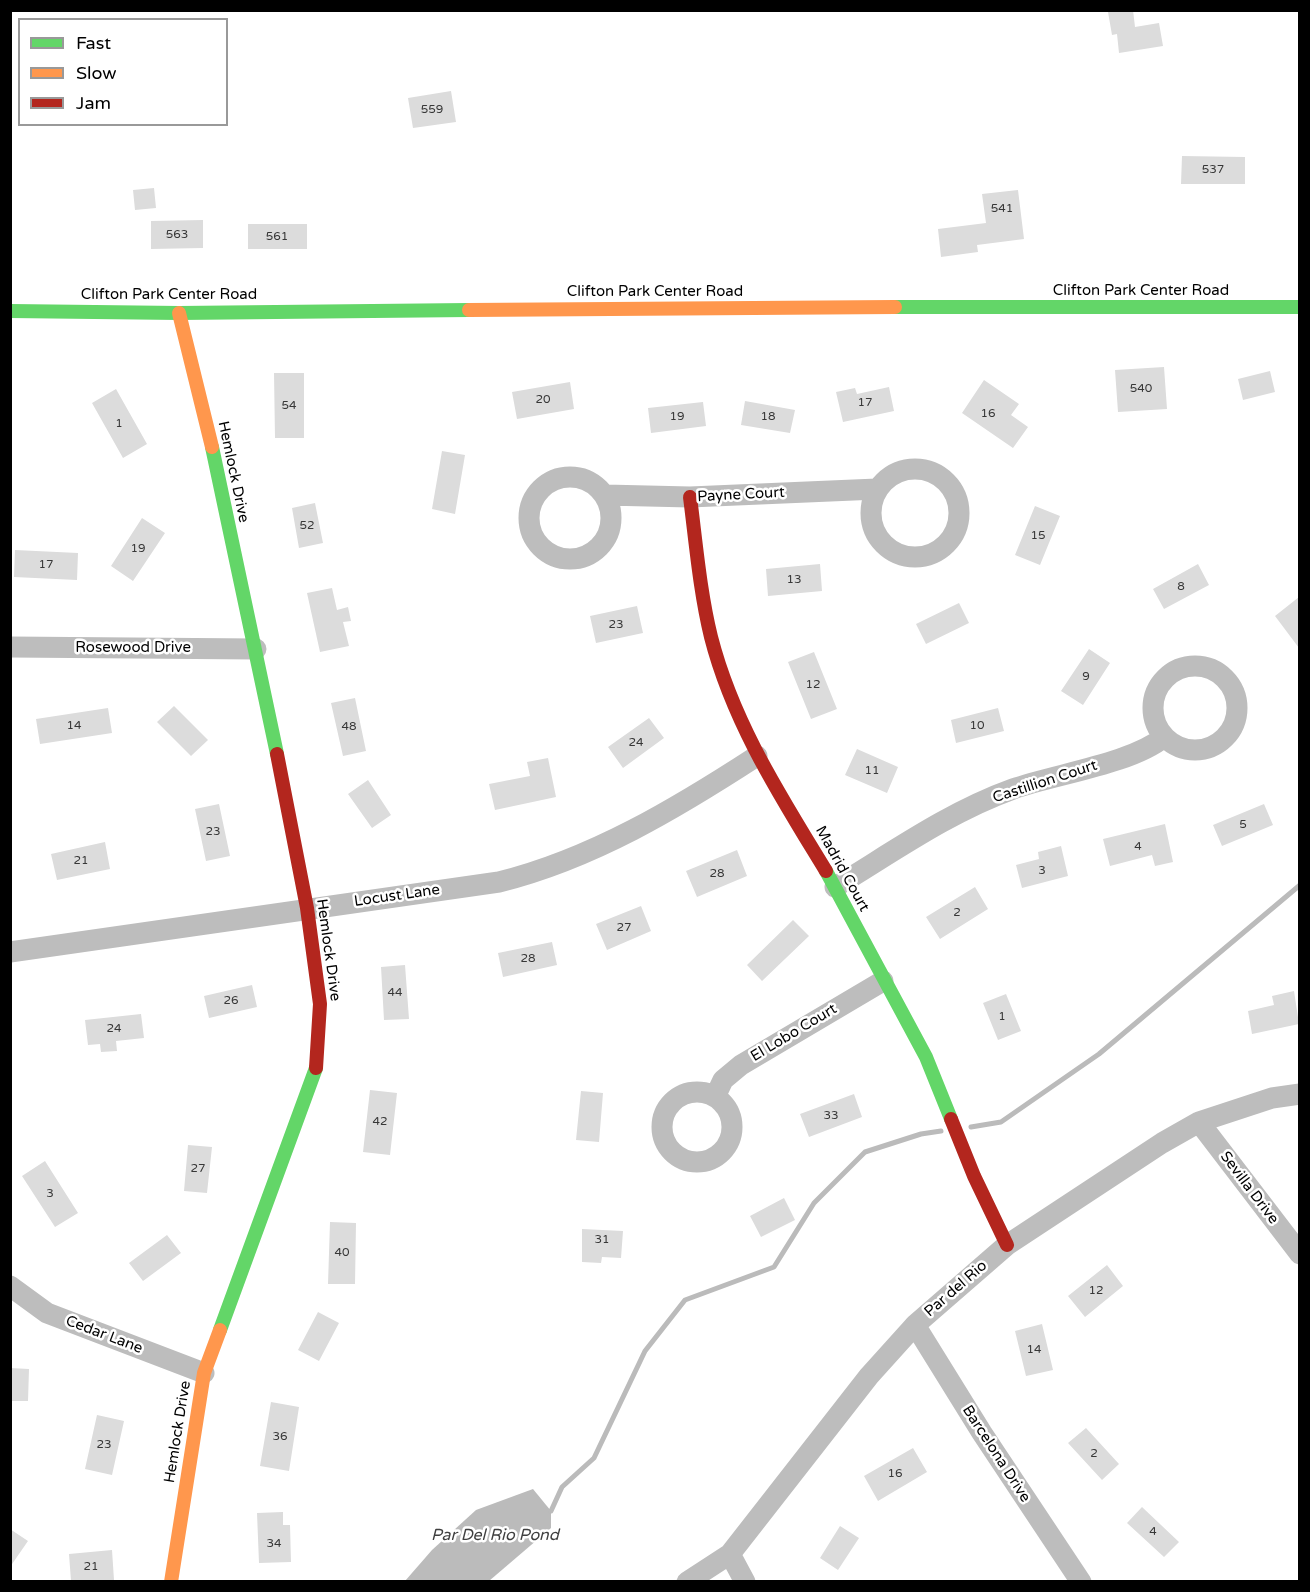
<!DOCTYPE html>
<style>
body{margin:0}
#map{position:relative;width:1310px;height:1592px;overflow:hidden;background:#fff;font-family:"Varela Round",sans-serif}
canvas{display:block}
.frame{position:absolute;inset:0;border:12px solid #000;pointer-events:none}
.legend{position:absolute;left:18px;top:18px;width:210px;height:108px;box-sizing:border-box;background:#fff;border:2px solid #999;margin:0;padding:8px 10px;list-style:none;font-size:18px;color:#000}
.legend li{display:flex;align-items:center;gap:12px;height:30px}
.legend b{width:30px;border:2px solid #999}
</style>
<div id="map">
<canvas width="1310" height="1592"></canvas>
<div class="frame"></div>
<ul class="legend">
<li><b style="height:8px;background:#63d668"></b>Fast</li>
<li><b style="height:8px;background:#ff974d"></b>Slow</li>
<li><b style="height:8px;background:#b3261e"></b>Jam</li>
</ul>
</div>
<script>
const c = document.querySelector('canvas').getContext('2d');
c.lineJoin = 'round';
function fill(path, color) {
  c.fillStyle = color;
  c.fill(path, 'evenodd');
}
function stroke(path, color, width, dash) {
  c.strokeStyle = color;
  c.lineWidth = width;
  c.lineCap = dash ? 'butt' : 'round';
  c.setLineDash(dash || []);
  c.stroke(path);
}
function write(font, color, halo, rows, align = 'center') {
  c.font = font + ' "Varela Round",sans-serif';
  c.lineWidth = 5;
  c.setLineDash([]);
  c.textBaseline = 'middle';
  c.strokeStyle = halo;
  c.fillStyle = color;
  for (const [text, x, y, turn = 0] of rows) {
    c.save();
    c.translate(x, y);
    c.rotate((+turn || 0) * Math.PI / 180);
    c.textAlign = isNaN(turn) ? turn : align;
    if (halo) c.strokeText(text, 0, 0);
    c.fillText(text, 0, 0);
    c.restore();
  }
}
fill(new Path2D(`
 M 533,1489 L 551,1511 L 551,1528 L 489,1581 L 405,1581 L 432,1550 L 476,1510 Z`), '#bbb');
stroke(new Path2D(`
 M 971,1127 L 1001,1122 L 1099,1054 L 1300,885
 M 551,1511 L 562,1487 L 594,1458 L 645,1351 L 685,1300 L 774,1267 L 814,1203 L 865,1152 L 921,1134 L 941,1131`), '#bbb', 5);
fill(new Path2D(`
 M 1133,10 L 1135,27 L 1159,23 L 1163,46 L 1119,53 L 1117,34 L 1112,35 L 1108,12 Z
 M 451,91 L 456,122 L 413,128 L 408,98 Z
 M 1182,156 L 1245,157 L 1245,184 L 1181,184 Z
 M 154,188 L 156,208 L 135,210 L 133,190 Z
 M 1018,190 L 1024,239 L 977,245 L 978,252 L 941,257 L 938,229 L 986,223 L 982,194 Z
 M 203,220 L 203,248 L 151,249 L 151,221 Z
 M 248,224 L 307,224 L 307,249 L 248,249 Z
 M 1164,367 L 1167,409 L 1118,412 L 1115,370 Z
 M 1270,371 L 1275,392 L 1243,400 L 1238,379 Z
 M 274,373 L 304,373 L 304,438 L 275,438 Z
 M 984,380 L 1019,404 L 1011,415 L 1028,427 L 1013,448 L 962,413 Z
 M 570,382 L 574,409 L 517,419 L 512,392 Z
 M 889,387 L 894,411 L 843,422 L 836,392 L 855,388 L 857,394 Z
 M 116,389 L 147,444 L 123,458 L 92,403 Z
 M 745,401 L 795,410 L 790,433 L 741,425 Z
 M 703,402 L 706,426 L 651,433 L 648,408 Z
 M 442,451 L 465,455 L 455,514 L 432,509 Z
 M 315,503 L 323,543 L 299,548 L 292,508 Z
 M 1035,506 L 1060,516 L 1040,565 L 1015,555 Z
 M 142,518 L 165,533 L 133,581 L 111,566 Z
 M 15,550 L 78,553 L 77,580 L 14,577 Z
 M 820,564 L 822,591 L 768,596 L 766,569 Z
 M 1198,564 L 1209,585 L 1164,609 L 1153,589 Z
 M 332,588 L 337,610 L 348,607 L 351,621 L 343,622 L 349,646 L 320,652 L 307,593 Z
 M 1299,597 L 1299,648 L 1275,616 Z
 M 959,603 L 969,623 L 926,644 L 916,624 Z
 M 637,606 L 643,633 L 596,643 L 590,616 Z
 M 1089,649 L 1110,663 L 1083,705 L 1061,691 Z
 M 814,652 L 837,709 L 811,719 L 788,662 Z
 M 355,698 L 366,751 L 343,756 L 331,703 Z
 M 174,706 L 208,740 L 191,756 L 157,722 Z
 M 108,708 L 112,733 L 40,744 L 36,719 Z
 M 998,708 L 1004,731 L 956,743 L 951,720 Z
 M 649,718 L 664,738 L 623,768 L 608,747 Z
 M 857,749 L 898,767 L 887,793 L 845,775 Z
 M 548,758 L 556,797 L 495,810 L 489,784 L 530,776 L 527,762 Z
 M 368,780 L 391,815 L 372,828 L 348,794 Z
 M 219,804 L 230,856 L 206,861 L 195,809 Z
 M 1264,804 L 1273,825 L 1222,846 L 1213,825 Z
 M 1165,824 L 1173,862 L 1155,866 L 1152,855 L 1110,866 L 1103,839 Z
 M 105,842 L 110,869 L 57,880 L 51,854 Z
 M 1061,846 L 1068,876 L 1022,888 L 1016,865 L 1039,859 L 1038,852 Z
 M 737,850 L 747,876 L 697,897 L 686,871 Z
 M 975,887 L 988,909 L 940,939 L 926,917 Z
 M 641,906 L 651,931 L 607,950 L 596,924 Z
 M 793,920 L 809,936 L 762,981 L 747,965 Z
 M 552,942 L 557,965 L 503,977 L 498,953 Z
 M 405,965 L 409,1019 L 384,1020 L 381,967 Z
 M 252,985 L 257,1007 L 209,1018 L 204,996 Z
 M 1294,991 L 1299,1024 L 1252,1034 L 1248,1011 L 1274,1005 L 1272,996 Z
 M 1006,994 L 1021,1031 L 998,1040 L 983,1003 Z
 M 141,1014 L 144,1038 L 116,1041 L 117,1051 L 101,1052 L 100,1044 L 88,1045 L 85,1020 Z
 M 370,1090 L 397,1093 L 390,1155 L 363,1152 Z
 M 581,1091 L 603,1093 L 599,1142 L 576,1140 Z
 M 854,1094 L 862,1117 L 809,1137 L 800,1114 Z
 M 188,1145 L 212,1147 L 207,1193 L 184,1191 Z
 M 45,1161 L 78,1213 L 55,1227 L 22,1176 Z
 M 784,1198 L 795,1220 L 761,1237 L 750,1216 Z
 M 330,1222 L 356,1223 L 355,1284 L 328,1284 Z
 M 582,1229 L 623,1231 L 621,1258 L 602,1257 L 601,1263 L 582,1262 Z
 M 167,1235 L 181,1253 L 143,1281 L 129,1263 Z
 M 1107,1265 L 1123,1286 L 1085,1317 L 1068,1296 Z
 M 318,1312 L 339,1323 L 319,1361 L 298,1350 Z
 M 1042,1324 L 1053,1370 L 1026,1376 L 1015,1331 Z
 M 10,1368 L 29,1369 L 28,1401 L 10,1401 Z
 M 271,1402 L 299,1407 L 289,1471 L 260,1466 Z
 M 97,1415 L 124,1421 L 112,1475 L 85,1469 Z
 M 1086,1428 L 1119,1464 L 1102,1480 L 1068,1443 Z
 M 913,1448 L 927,1472 L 878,1501 L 864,1476 Z
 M 1142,1507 L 1179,1542 L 1164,1557 L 1127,1523 Z
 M 283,1512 L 283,1525 L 290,1525 L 291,1562 L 259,1563 L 257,1513 Z
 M 840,1526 L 859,1538 L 838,1570 L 820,1558 Z
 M 10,1529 L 28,1541 L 10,1567 Z
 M 112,1550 L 114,1580 L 71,1581 L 69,1554 Z`), '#dcdcdc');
stroke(new Path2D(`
 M871 513a44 44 0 1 1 88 0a44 44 0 1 1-88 0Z
 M529 518a41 41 0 1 1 82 0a41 41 0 1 1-82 0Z
 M 605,495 L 690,497 L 877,489
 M 10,647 L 256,649
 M1153 708a42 42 0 1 1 84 0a42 42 0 1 1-84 0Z
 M 835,887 C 893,852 949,812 1013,789 C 1055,774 1131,764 1164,737
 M 10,952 L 499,882 C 592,859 677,808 757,756
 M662 1127a35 35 0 1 1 70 0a35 35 0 1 1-70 0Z
 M 715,1097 L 723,1080 L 741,1065 L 883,981
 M 1199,1122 L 1300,1254
 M 10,1286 L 47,1313 L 204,1373
 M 915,1325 L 982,1433 L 1081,1582
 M 730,1554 L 745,1582
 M 687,1582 L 730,1554 L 869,1376 L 915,1325 L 1007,1245 L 1162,1143 L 1199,1122 L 1272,1098 L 1300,1094`), '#bdbdbd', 21);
stroke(new Path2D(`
 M 895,307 L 1300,307
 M 10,311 L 179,313 L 469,310
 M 212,447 L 277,754
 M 826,871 L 926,1057 L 951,1119
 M 220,1330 L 316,1068`), '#63d668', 14);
stroke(new Path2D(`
 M 469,310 L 895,307
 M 179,313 L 212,447
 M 171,1582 L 204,1373 L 220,1330`), '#ff974d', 14);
stroke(new Path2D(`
 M 690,497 C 696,544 700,592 711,637 C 733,723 781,797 826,871
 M 277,754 L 307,908 L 320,1004 L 316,1068
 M 951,1119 L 974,1176 L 1007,1245`), '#b3261e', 14);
write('12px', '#373737', null, [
 ["559",432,110],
 ["537",1213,170],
 ["541",1002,209],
 ["563",177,235],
 ["561",277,237],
 ["540",1141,389],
 ["20",543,400],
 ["17",865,403],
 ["54",289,406],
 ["16",988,414],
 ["19",677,417],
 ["18",768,417],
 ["1",119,424],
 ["52",307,526],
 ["15",1038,536],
 ["19",138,549],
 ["17",46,565],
 ["13",794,580],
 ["8",1181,587],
 ["23",616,625],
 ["9",1086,677],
 ["12",813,685],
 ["14",74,726],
 ["10",977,726],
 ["48",349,727],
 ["24",636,743],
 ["11",872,771],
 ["5",1243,825],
 ["23",213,832],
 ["4",1138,847],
 ["21",81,861],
 ["3",1042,871],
 ["28",717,874],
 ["2",957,913],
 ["27",624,928],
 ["28",528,959],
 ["44",395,993],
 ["26",231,1001],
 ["1",1002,1017],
 ["24",114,1029],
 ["33",831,1116],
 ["42",380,1122],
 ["27",198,1169],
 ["3",50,1194],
 ["31",602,1240],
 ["40",342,1253],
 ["12",1096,1291],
 ["14",1034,1350],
 ["36",280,1437],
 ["23",104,1445],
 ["2",1094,1454],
 ["16",895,1474],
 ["4",1153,1532],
 ["34",274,1544],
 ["21",91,1567]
]);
write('15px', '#000', '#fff', [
 ["Clifton Park Center Road",1141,291],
 ["Clifton Park Center Road",655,292],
 ["Clifton Park Center Road",169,295],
 ["Hemlock Drive",233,472,78],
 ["Payne Court",741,495,-3],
 ["Rosewood Drive",133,648],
 ["Castillion Court",1045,782,-18],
 ["Madrid Court",842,869,61],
 ["Locust Lane",397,896,-8],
 ["Hemlock Drive",328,950,82],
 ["El Lobo Court",794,1033,-31],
 ["Sevilla Drive",1249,1188,53],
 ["Par del Rio",956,1289,-41],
 ["Cedar Lane",104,1335,21],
 ["Hemlock Drive",178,1432,-81],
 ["Barcelona Drive",996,1454,57]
]);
write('italic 16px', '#3f3f3f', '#fff', [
 ["Par Del Rio Pond",495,1536]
]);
</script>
